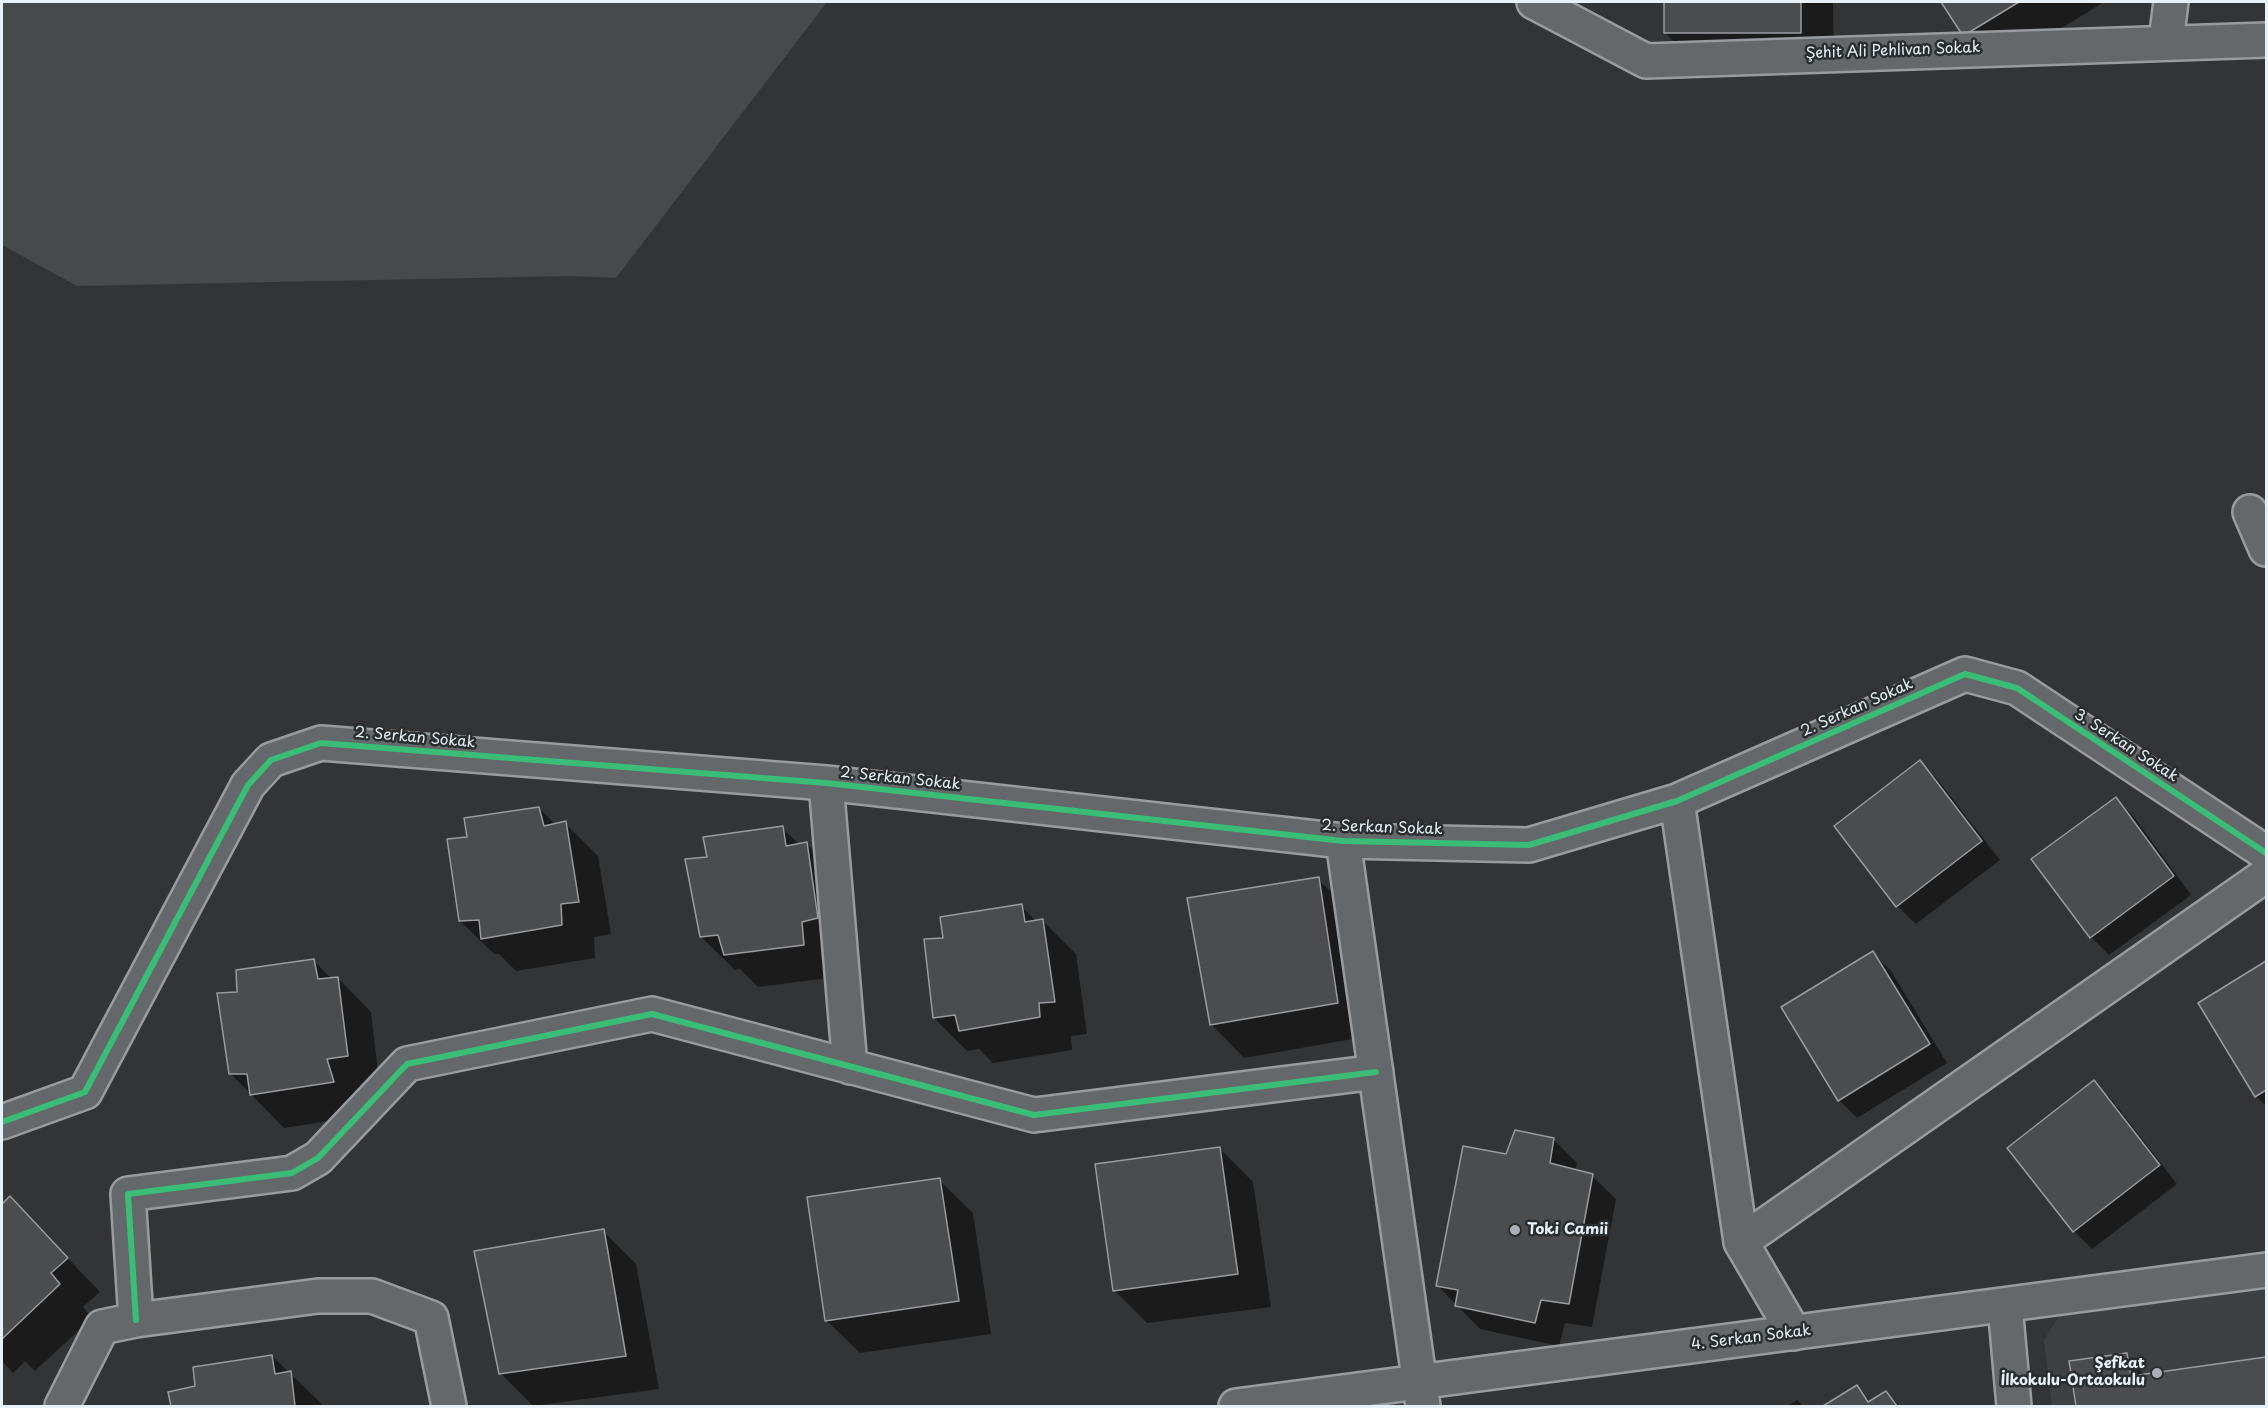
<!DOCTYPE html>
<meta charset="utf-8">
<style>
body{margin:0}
#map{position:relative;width:2268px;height:1408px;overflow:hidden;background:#333435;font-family:"Playpen Sans",sans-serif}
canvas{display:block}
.frame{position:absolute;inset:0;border:3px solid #e8f1f8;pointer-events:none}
</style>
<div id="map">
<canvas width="2268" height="1408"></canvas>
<div class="frame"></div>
</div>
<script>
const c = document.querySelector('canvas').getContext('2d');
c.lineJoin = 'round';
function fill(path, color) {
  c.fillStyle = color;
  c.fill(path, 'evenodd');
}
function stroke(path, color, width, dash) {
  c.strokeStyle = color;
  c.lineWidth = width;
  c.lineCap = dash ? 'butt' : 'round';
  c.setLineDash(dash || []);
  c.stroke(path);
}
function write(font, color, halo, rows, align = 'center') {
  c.font = font + ' "Playpen Sans",sans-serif';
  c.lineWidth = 5;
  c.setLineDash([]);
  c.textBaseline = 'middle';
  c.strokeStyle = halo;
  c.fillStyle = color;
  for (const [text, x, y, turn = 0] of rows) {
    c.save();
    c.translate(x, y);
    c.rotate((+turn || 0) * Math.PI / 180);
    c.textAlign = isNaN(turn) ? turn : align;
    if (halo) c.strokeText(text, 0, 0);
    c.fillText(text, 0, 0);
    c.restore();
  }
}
fill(new Path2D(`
 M 2266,1288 L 2266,1406 L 2052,1406 L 2044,1340 L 2066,1305 Z`), '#3d4042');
fill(new Path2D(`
 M 2,2 L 827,2 L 616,278 L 571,276 L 77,286 L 2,245 Z`), '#464a4b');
fill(new Path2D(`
 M 1665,2 L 1833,2 L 1834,66 L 1698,66 L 1665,33 Z
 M 1943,2 L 2104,2 L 1997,68 L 1964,35 Z
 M 1920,762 L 1938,780 L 2000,860 L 1916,924 L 1897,906 L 1836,826 Z
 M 2116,799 L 2134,817 L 2191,895 L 2109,955 L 2091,937 Z
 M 539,808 L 556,825 L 565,823 L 598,856 L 611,934 L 594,937 L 595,958 L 516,971 L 499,954 L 494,954 L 460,921 L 469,839 Z
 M 782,828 L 800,845 L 807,844 L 840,877 L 836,977 L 758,987 L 740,969 L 735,970 L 701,937 L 709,858 Z
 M 1318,879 L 1351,912 L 1370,1036 L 1244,1058 L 1211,1024 Z
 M 1021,906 L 1037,922 L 1043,921 L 1076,954 L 1087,1034 L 1071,1036 L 1072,1050 L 993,1063 L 979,1049 L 967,1051 L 934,1018 L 945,940 Z
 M 1873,953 L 1891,971 L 1947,1063 L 1857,1118 L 1839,1100 Z
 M 313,960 L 332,979 L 338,978 L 371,1012 L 380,1089 L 366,1115 L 284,1128 L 230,1073 L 239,993 Z
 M 2266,962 L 2266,1106 L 2256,1096 L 2200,1004 Z
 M 2094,1082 L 2112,1100 L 2177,1184 L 2092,1249 L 2074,1231 Z
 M 1553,1139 L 1577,1163 L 1575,1171 L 1592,1176 L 1616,1199 L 1592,1327 L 1565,1323 L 1559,1346 L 1480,1329 L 1437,1285 L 1507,1155 Z
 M 1220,1149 L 1253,1182 L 1271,1307 L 1147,1323 L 1114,1290 Z
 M 939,1180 L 973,1213 L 991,1334 L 860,1353 L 826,1320 Z
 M 10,1198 L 100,1292 L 83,1307 L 92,1318 L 35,1371 L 25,1361 L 13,1373 L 2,1361 L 2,1206 Z
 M 603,1231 L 636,1264 L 659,1389 L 533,1406 L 500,1373 Z
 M 2127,1354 L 2145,1376 L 2266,1359 L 2266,1406 L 2077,1406 L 2071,1362 Z
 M 272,1356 L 324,1406 L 173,1406 L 170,1393 L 197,1387 Z
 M 1856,1387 L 1871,1402 L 1886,1392 L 1900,1406 L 1826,1406 Z
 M 1797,1400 L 1803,1406 L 1787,1406 Z`), '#0007');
const building = new Path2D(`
 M 1664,2 L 1801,2 L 1801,33 L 1664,33 Z
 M 1941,2 L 2019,2 L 1963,36 Z
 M 1920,760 L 1982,841 L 1896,907 L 1834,826 Z
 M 2116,797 L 2174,876 L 2090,938 L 2031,859 Z
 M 539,807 L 544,826 L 566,821 L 579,902 L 561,904 L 562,925 L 481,939 L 479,920 L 459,921 L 447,839 L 467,837 L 464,818 Z
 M 783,826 L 786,846 L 807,842 L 818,918 L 802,922 L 804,945 L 724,955 L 718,935 L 700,937 L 685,859 L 707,857 L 703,837 Z
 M 1319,877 L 1338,1003 L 1210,1025 L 1187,898 Z
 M 1022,904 L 1025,922 L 1043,919 L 1055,1002 L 1039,1003 L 1040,1017 L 959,1031 L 955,1015 L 933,1018 L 924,939 L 943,938 L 940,917 Z
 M 1873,951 L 1930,1044 L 1838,1101 L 1781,1007 Z
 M 314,959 L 318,979 L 338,977 L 348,1056 L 327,1059 L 334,1082 L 250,1095 L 247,1074 L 229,1074 L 217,993 L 237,992 L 236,970 Z
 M 2266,961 L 2266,1090 L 2255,1097 L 2198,1003 Z
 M 2094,1080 L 2160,1165 L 2073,1232 L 2007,1148 Z
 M 1515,1130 L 1554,1138 L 1550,1163 L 1593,1174 L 1569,1304 L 1541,1300 L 1535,1323 L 1455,1306 L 1458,1290 L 1436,1286 L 1463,1146 L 1506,1154 Z
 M 1220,1147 L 1238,1274 L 1113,1291 L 1095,1164 Z
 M 940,1178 L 959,1301 L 825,1321 L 807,1197 Z
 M 10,1196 L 68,1258 L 51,1273 L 60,1284 L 2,1339 L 2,1204 Z
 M 604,1229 L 626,1356 L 499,1374 L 474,1251 Z
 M 2127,1353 L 2131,1376 L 2266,1357 L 2266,1406 L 2076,1406 L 2069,1361 Z
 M 272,1355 L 275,1374 L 291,1371 L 295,1406 L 171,1406 L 168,1392 L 195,1386 L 193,1367 Z
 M 1857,1385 L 1868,1402 L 1886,1391 L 1897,1406 L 1823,1406 Z`);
fill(building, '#4b4c4d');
stroke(building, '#999b9e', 1.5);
const street = new Path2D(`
 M 1534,2 L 1646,61 L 2266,40
 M 2166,41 L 2171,2
 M 2250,512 L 2266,549
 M 826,783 L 850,1067
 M 1677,801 L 1741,1242 L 1794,1333
 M 1343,841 L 1423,1406
 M 2,1122 L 85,1092 L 248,785 L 271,760 L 321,743 L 826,783 L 1343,841 L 1529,845 L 1677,801 L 1965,674 L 2017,688 L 2266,853
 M 1741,1242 L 2266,875
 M 2005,1305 L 2014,1406
 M 136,1320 L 128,1194 L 292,1173 L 318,1158 L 407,1064 L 652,1014 L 1034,1115 L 1376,1072
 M 62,1406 L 102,1327 L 136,1320 L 318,1296 L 372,1296 L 431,1318 L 449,1406
 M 1236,1406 L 2266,1270`);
stroke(street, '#999b9e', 38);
stroke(street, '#64686b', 33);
stroke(new Path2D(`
 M 2,1122 L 85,1092 L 248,785 L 271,760 L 321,743 L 826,783 L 1343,841 L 1529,845 L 1677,801 L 1965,674 L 2017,688 L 2266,853
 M 136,1320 L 128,1194 L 292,1173 L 318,1158 L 407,1064 L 652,1014 L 1034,1115 L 1376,1072`), '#3abd76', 6);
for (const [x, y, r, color] of [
 [1515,1230,6,"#a9afb4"],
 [2157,1373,6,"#a9afb4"]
]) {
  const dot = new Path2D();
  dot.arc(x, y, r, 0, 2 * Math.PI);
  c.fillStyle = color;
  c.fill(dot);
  stroke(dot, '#2a2d2e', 2);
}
write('15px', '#e8f1f8', '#2a2d2e', [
 ["Şehit Ali Pehlivan Sokak",1893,51,-2],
 ["2. Serkan Sokak",1857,708,-24],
 ["2. Serkan Sokak",415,738,5],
 ["3. Serkan Sokak",2126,746,33],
 ["2. Serkan Sokak",900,779,6],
 ["2. Serkan Sokak",1382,828,2],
 ["4. Serkan Sokak",1751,1338,-7]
]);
write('bold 15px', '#e8f1f8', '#2a2d2e', [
 ["Toki Camii",1527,1230],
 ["Şefkat",2145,1364,"right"],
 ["İlkokulu-Ortaokulu",2145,1381,"right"]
], 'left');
</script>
